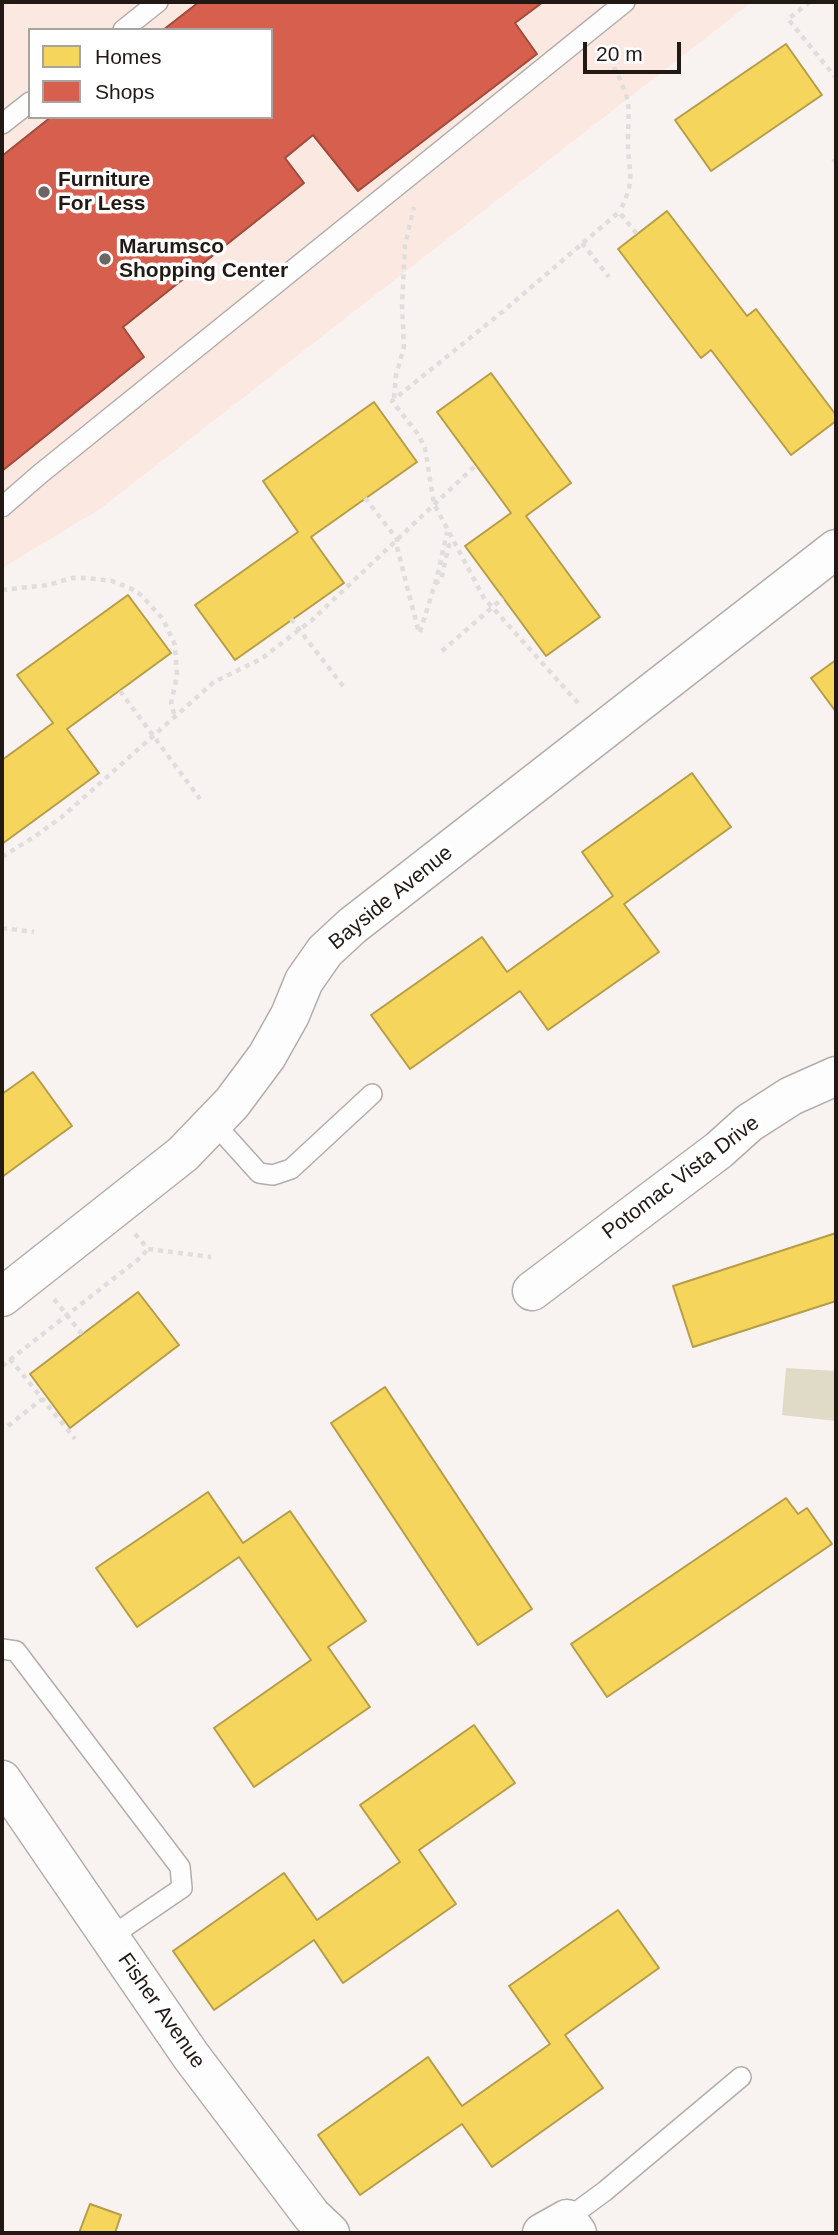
<!DOCTYPE html>
<style>
body{margin:0}
#map{position:relative;width:838px;height:2235px;overflow:hidden;background:#f8f2f0;font-family:Helvetica,sans-serif}
canvas{display:block}
.frame{position:absolute;inset:0;border:4px solid #221915;pointer-events:none}
.legend{position:absolute;left:28px;top:28px;width:245px;height:91px;box-sizing:border-box;background:#fff;border:2px solid #a7a3a1;margin:0;padding:9px 12px;list-style:none;font-size:21px;color:#221915}
.legend li{display:flex;align-items:center;gap:14px;height:35px}
.legend b{width:35px;border:2px solid #a7a3a1}
.scale{position:absolute;left:583px;top:42px;width:98px;height:32px;box-sizing:border-box;border:4px solid #221915;border-top:0;padding-left:9px;font-size:21px;line-height:24px;white-space:nowrap;color:#221915;-webkit-text-stroke:5px #fff;paint-order:stroke}
</style>
<div id="map">
<canvas width="838" height="2235"></canvas>
<div class="frame"></div>
<ul class="legend">
<li><b style="height:19px;background:#f6d55c"></b>Homes</li>
<li><b style="height:19px;background:#d6604d"></b>Shops</li>
</ul>
<div class="scale">20 m</div>
</div>
<script>
const c = document.querySelector('canvas').getContext('2d');
c.lineJoin = 'round';
function fill(path, color) {
  c.fillStyle = color;
  c.fill(path, 'evenodd');
}
function stroke(path, color, width, dash) {
  c.strokeStyle = color;
  c.lineWidth = width;
  c.lineCap = dash ? 'butt' : 'round';
  c.setLineDash(dash || []);
  c.stroke(path);
}
function write(font, color, halo, rows, align = 'center') {
  c.font = font + ' Helvetica,sans-serif';
  c.lineWidth = 7;
  c.setLineDash([]);
  c.textBaseline = 'middle';
  c.strokeStyle = halo;
  c.fillStyle = color;
  for (const [text, x, y, turn = 0] of rows) {
    c.save();
    c.translate(x, y);
    c.rotate((+turn || 0) * Math.PI / 180);
    c.textAlign = isNaN(turn) ? turn : align;
    if (halo) c.strokeText(text, 0, 0);
    c.fillText(text, 0, 0);
    c.restore();
  }
}
fill(new Path2D(`
 M 2,2 L 752,2 L 100,509 L 2,568 ZM 30,30 L 271,30 L 271,117 L 30,117 Z`), '#fbe9e1');
fill(new Path2D(`
 M 786,1368 L 836,1371 L 836,1421 L 782,1415 Z`), '#e0dbc6');
const homes = new Path2D(`
 M 786,44 L 822,95 L 711,171 L 675,120 Z
 M 667,211 L 747,316 L 756,309 L 836,415 L 836,421 L 791,455 L 711,350 L 701,358 L 618,249 Z
 M 491,373 L 571,483 L 526,516 L 600,617 L 546,656 L 465,546 L 511,513 L 437,412 Z
 M 374,402 L 417,462 L 311,537 L 344,583 L 235,660 L 195,605 L 298,532 L 263,481 Z
 M 128,595 L 171,653 L 67,729 L 99,773 L 2,844 L 2,760 L 53,723 L 17,675 Z
 M 836,660 L 836,712 L 811,678 Z
 M 692,773 L 731,827 L 624,904 L 659,952 L 548,1030 L 520,991 L 410,1069 L 371,1015 L 482,937 L 507,972 L 613,896 L 582,852 Z
 M 33,1072 L 72,1126 L 2,1177 L 2,1094 Z
 M 836,1233 L 836,1301 L 693,1347 L 673,1286 Z
 M 138,1292 L 179,1345 L 70,1428 L 30,1374 Z
 M 385,1387 L 532,1609 L 478,1645 L 331,1423 Z
 M 208,1492 L 243,1543 L 290,1511 L 366,1621 L 328,1647 L 370,1707 L 254,1787 L 214,1728 L 311,1660 L 239,1557 L 137,1627 L 96,1568 Z
 M 786,1498 L 798,1514 L 807,1508 L 832,1544 L 607,1697 L 571,1644 Z
 M 474,1725 L 515,1783 L 419,1850 L 456,1904 L 343,1983 L 314,1940 L 214,2010 L 173,1951 L 284,1873 L 317,1920 L 400,1862 L 360,1805 Z
 M 618,1910 L 659,1968 L 565,2035 L 603,2088 L 492,2167 L 462,2124 L 360,2195 L 318,2135 L 428,2057 L 462,2106 L 550,2044 L 509,1986 Z
 M 90,2204 L 121,2215 L 115,2233 L 79,2233 Z`);
fill(homes, '#f6d55c');
stroke(homes, '#b69d47', 2);
const shops = new Path2D(`
 M 199,2 L 543,2 L 515,23 L 537,54 L 358,191 L 313,135 L 285,158 L 304,183 L 123,327 L 144,357 L 2,471 L 2,156 L 51,117 L 271,117 L 271,30 L 163,30 Z`);
fill(shops, '#d6604d');
stroke(shops, '#a04b3c', 2);
const service = new Path2D(`
 M 123,30 L 158,2
 M 2,124 L 30,102
 M 2,507 L 40,474 L 625,2
 M 214,1123 L 259,1173 L 273,1175 L 291,1169 L 372,1094
 M 2,1649 L 16,1651 L 180,1867 L 182,1888 L 110,1937
 M 567,2219 L 605,2191 L 741,2077`);
const minor = new Path2D(`
 M 532,1291 L 719,1150 L 749,1123 L 791,1096 L 836,1076
 M 2,1297 L 183,1154 L 232,1103 L 267,1056 L 290,1015 L 304,981 L 325,951 L 352,926 L 836,549
 M 2,1780 L 191,2056 L 312,2216 L 330,2233
 M 542,2233 L 567,2219 L 577,2233`);
stroke(service, '#b3adaa', 22);
stroke(minor, '#b3adaa', 41);
stroke(new Path2D(`
 M 810,2 L 788,19 L 836,78
 M 605,49 C 611,63 619,75 624,89 C 631,105 628,120 628,138 C 627,171 638,178 619,212
 M 833,162 L 836,159
 M 582,243 L 609,277
 M 394,398 L 396,375 L 404,347 L 402,305 L 405,245 L 414,207
 M 365,498 L 397,539 L 397,547 L 419,633
 M 435,584 L 441,580 L 449,545 L 446,541
 M 2,590 L 48,585 L 72,578 L 87,578 L 112,581 L 130,588 L 141,595 L 163,619 L 175,645 L 177,676 L 171,703 L 175,717
 M 291,619 L 343,686
 M 420,632 L 437,577 L 447,532
 M 442,651 L 503,598
 M 120,691 L 200,799
 M 578,703 L 484,598 L 434,504 L 425,448 L 418,434 L 392,401 L 507,308 L 619,212 L 637,234
 M 2,857 L 37,835 L 63,816 L 214,682 L 261,659 L 312,620 L 476,465
 M 2,928 L 34,932
 M 135,1234 L 148,1249 L 211,1257
 M 54,1299 L 82,1334
 M 10,1359 L 75,1439
 M 2,1366 L 140,1258 L 148,1249
 M 8,1426 L 42,1399`), '#e0dedd', 4.5, [5, 5]);
stroke(service, '#fefdfd', 19);
stroke(minor, '#fefdfd', 38);
for (const [x, y, r, color] of [
 [44,192,7,"#6d6562"],
 [105,259,7,"#6d6562"]
]) {
  const dot = new Path2D();
  dot.arc(x, y, r, 0, 2 * Math.PI);
  c.fillStyle = color;
  c.fill(dot);
  stroke(dot, '#fff', 2.5);
}
write('bold 21px', '#221915', '#fff', [
 ["Furniture",58,180],
 ["For Less",58,204],
 ["Marumsco",119,247],
 ["Shopping Center",119,271]
], 'left');
write('21px', '#221915', '#fff', [
 ["Bayside Avenue",391,898,-39],
 ["Potomac Vista Drive",681,1178,-37],
 ["Fisher Avenue",161,2011,55]
]);
</script>
